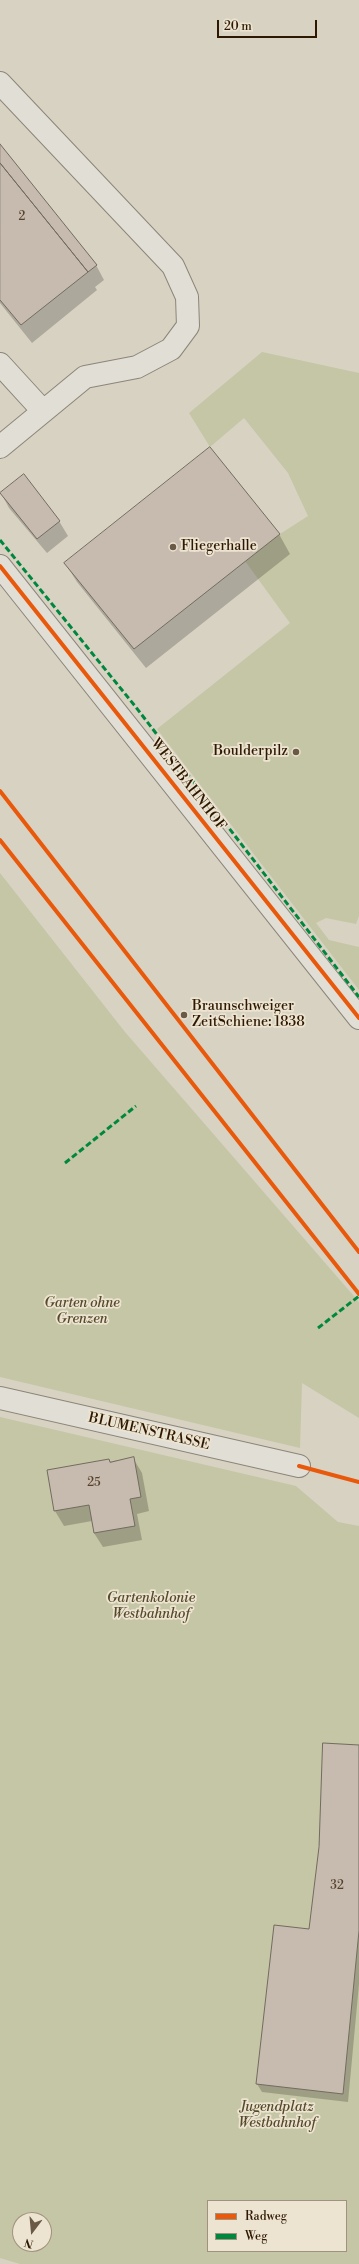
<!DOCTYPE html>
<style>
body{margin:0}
#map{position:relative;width:359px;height:2264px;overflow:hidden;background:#d8d2c2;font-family:"Libre Bodoni",serif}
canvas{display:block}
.legend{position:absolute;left:207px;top:2200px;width:140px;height:52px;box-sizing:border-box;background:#ece4d1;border:1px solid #a0927e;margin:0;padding:5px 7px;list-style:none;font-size:12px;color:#2e1801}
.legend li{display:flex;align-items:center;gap:8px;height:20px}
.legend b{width:20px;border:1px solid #a0927e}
.north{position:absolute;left:12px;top:2212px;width:40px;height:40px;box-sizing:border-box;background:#ece4d1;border:1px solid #a0927e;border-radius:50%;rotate:196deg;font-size:11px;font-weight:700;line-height:16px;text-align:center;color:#2e1801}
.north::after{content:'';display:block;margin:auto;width:14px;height:18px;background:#6a5945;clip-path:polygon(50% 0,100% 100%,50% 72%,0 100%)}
.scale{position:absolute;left:217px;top:20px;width:100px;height:18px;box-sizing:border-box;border:2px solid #2e1801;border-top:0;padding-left:5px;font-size:12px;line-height:14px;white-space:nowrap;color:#2e1801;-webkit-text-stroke:3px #ece4d1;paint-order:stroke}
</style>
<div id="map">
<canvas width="359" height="2264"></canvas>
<ul class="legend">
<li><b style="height:5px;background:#e8590c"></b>Radweg</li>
<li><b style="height:5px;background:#00873e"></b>Weg</li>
</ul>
<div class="north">N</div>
<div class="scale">20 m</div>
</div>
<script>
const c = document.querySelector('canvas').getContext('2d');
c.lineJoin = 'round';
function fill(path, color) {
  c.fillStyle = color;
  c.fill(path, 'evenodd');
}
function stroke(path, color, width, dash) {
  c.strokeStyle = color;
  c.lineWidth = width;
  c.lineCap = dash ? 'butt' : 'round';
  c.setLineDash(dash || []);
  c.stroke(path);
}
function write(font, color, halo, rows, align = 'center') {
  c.font = font + ' "Libre Bodoni",serif';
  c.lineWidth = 3.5;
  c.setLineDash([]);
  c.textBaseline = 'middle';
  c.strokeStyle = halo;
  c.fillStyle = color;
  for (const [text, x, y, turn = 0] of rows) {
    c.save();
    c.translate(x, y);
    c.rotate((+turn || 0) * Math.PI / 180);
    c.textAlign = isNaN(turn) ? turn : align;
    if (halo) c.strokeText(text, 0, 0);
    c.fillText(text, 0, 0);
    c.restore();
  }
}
fill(new Path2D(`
 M 262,352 L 359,373 L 359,916 L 356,924 L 326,918 L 316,923 L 329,940 L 359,947 L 359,990 L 157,729 L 290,623 L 245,561 L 280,534 L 308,516 L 288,473 L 244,418 L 210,447 L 189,413 Z
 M 0,873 L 125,1032 L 359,1302 L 359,1418 L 302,1383 L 300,1448 L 0,1377 Z
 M 0,1417 L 296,1486 L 338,1522 L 359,1526 L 359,2264 L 20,2264 L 0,2258 ZM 208,2201 L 346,2201 L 346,2251 L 208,2251 ZM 20,2220 L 44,2220 L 44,2244 L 20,2244 Z`), '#c5c6a5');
fill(new Path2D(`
 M 0,145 L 96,265 L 104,280 L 95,287 L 97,290 L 32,343 L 0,303 Z
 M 1,493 L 59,521 L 68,536 L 47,553 L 9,508 Z
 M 279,534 L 290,554 L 146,668 L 77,582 L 65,563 Z
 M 133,1458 L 142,1473 L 149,1511 L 137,1514 L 142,1540 L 103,1547 L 94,1533 L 92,1521 L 64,1526 L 55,1511 L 48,1471 Z
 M 359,1746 L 359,1984 L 348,2102 L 262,2092 L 257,2084 L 310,1931 Z`), '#0003');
const building = new Path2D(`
 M 0,144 L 97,265 L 88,272 L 0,163 Z
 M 0,163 L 88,272 L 21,325 L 0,300 Z
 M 210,447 L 280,534 L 134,649 L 64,563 Z
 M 24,474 L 60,521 L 37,539 L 0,493 Z
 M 134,1457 L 141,1497 L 130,1499 L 135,1526 L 94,1533 L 89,1505 L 54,1511 L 47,1470 L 109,1459 L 110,1462 Z
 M 323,1743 L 359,1745 L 359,1931 L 343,2094 L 256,2084 L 274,1925 L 309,1929 L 319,1847 Z`);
fill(building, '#c7baae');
stroke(building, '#726c60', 1);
const minor = new Path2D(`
 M 0,83 L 173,266 L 187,297 L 188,326 L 171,349 L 137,367 L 85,377 L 0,447
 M 0,364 L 43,411
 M 0,566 L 359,1018
 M 0,1398 L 299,1466`);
stroke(minor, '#8c8579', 24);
stroke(minor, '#e1ded6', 22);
stroke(new Path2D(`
 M 0,540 L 135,706 L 359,997
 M 65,1163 L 136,1106
 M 318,1328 L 359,1296`), '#00873e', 3, [6, 3]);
stroke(new Path2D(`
 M 0,566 L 359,1018
 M 0,791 L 359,1252
 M 0,840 L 359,1294
 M 299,1466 L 359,1482`), '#e8590c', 4);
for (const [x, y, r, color] of [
 [173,547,4,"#6a5945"],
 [296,752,4,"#6a5945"],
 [184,1015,4,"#6a5945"]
]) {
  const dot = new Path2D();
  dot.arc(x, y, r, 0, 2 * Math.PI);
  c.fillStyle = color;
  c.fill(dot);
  stroke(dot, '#ece4d1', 1.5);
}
write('12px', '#55412d', null, [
 ["2",22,217],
 ["25",94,1483],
 ["32",337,1886]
]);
write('14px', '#2e1801', '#ece4d1', [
 ["Fliegerhalle",181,547],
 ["Boulderpilz",288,752,"right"],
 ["Braunschweiger",192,1007],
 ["ZeitSchiene: 1838",192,1023]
], 'left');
write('14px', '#2e1801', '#ece4d1', [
 ["WESTBAHNHOF",188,785,52],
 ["BLUMENSTRASSE",149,1432,13]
]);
write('italic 14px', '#564a2b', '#ece4d1', [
 ["Garten ohne",82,1304],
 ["Grenzen",82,1320],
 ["Gartenkolonie",151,1599],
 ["Westbahnhof",151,1615],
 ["Jugendplatz",277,2108],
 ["Westbahnhof",277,2124]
]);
</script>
